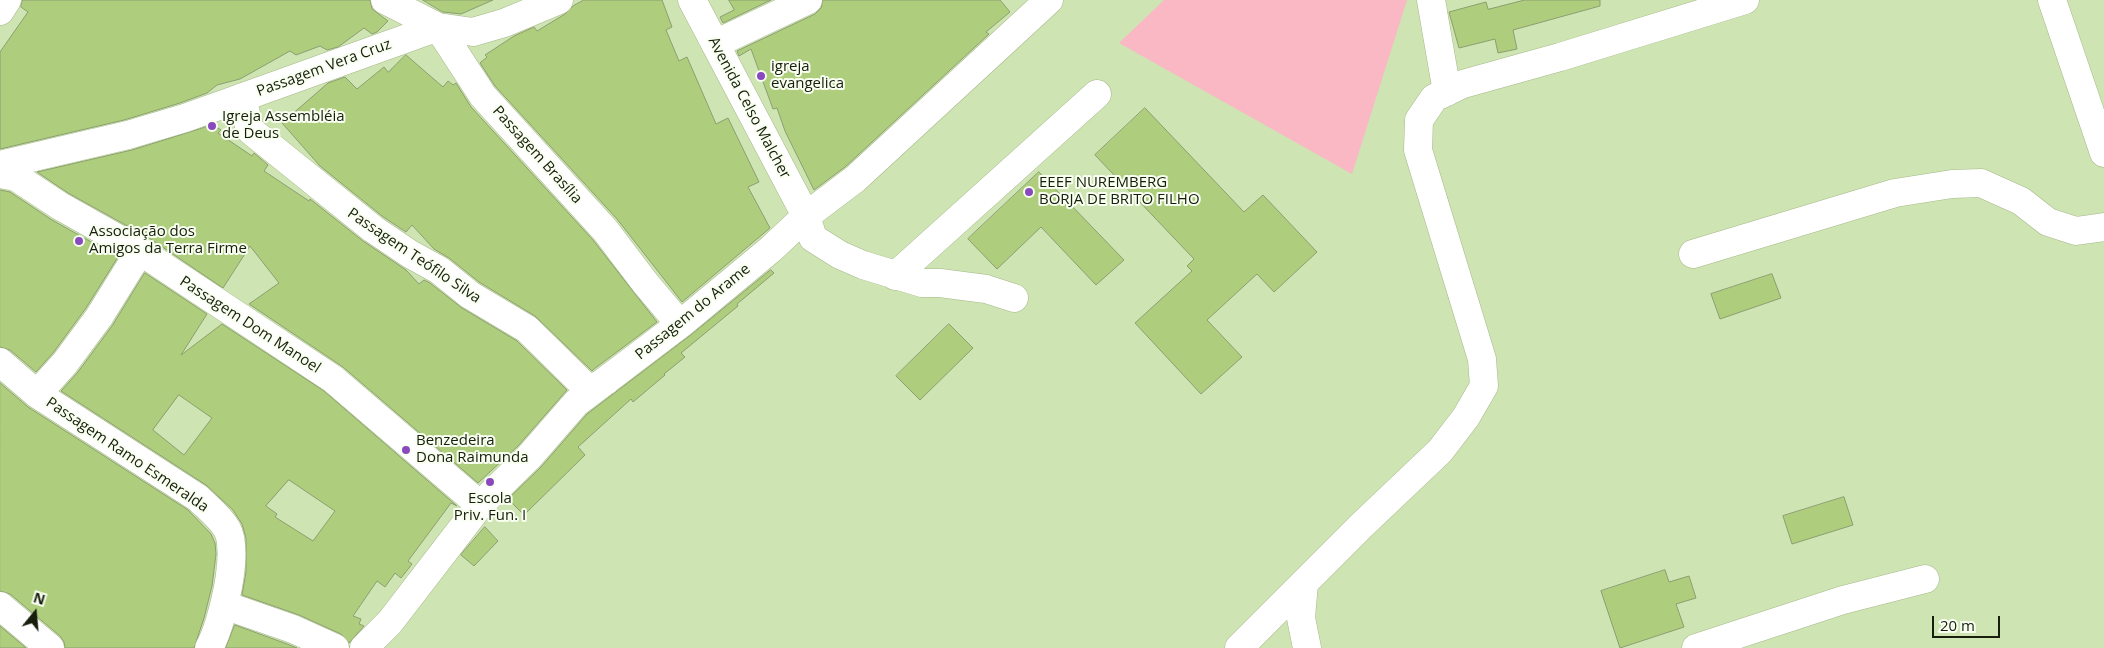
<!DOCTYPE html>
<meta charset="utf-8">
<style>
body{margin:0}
#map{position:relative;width:2104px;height:648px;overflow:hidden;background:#cfe4b3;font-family:"Open Sans",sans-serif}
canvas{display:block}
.north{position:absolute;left:10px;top:588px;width:50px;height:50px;-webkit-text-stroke:4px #f8fff0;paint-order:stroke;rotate:17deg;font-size:14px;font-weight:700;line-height:20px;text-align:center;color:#171e0c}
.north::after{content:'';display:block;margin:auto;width:18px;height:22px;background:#171e0c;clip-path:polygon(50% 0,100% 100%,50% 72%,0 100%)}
.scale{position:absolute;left:1932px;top:616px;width:68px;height:22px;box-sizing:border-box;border:2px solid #171e0c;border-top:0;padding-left:6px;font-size:15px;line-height:18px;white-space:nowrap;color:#171e0c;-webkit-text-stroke:4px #f8fff0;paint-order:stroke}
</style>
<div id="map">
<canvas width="2104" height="648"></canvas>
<div class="north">N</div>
<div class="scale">20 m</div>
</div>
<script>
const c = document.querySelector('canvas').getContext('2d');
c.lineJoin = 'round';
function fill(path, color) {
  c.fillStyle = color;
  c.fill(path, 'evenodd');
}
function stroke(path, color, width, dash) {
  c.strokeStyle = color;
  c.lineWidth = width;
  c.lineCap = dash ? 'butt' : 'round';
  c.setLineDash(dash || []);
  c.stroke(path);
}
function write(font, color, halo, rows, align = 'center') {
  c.font = font + ' "Open Sans",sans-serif';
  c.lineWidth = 4;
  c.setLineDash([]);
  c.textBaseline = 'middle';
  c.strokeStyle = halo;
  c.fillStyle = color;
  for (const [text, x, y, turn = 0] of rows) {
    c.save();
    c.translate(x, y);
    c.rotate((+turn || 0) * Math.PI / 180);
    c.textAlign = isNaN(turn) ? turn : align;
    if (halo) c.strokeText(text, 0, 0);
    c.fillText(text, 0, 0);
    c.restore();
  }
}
fill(new Path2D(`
 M 1164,0 L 1407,0 L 1352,174 L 1119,43 Z`), '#f9b8c4');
const building = new Path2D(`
 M 23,0 L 370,0 L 372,9 L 388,21 L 377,32 L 372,34 L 364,28 L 338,47 L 327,50 L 320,46 L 296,55 L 290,51 L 240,79 L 217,85 L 207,93 L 180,103 L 124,120 L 0,149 L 0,52 L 28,12 L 21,7 Z
 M 423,0 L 493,0 L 461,14 L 443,12 Z
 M 584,0 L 662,0 L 672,27 L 666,30 L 679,61 L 687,57 L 716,124 L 728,118 L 759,182 L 748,187 L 770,228 L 682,302 L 617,219 L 495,86 L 480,63 L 487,57 L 485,55 L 514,36 L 534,27 L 537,31 L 565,14 L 573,6 Z
 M 729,0 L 771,0 L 723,23 L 720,17 L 734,10 Z
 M 823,0 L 1000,0 L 1010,12 L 986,32 L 989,34 L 845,167 L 814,190 L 785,131 L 777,108 L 773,109 L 751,49 L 739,56 L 737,51 L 815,14 L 821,8 Z
 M 1525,0 L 1600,0 L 1600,6 L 1513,30 L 1517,49 L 1498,53 L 1495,39 L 1459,48 L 1449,12 L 1486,2 L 1488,9 Z
 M 406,55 L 443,87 L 448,81 L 453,85 L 456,83 L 471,107 L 593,240 L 657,322 L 594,369 L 592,371 L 535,316 L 479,282 L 449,258 L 434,249 L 412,225 L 406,232 L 382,216 L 320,166 L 282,123 L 328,83 L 345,77 L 357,89 L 384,67 L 388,72 Z
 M 1145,108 L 1244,212 L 1263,195 L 1317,252 L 1274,292 L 1257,274 L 1207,320 L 1242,357 L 1201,394 L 1135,323 L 1192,271 L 1187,266 L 1194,259 L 1095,155 Z
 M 213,125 L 221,130 L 218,133 L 252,156 L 254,153 L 268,165 L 264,171 L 309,201 L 310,199 L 363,241 L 406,270 L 419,284 L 424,280 L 430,283 L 462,308 L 517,341 L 567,390 L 518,446 L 478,483 L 343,367 L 249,304 L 279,283 L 250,246 L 223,288 L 149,238 L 68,193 L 37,172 L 132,150 Z
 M 1039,172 L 1124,260 L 1096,285 L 1041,227 L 997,269 L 968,239 Z
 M 0,190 L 10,192 L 52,220 L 118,257 L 86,308 L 53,353 L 36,372 L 10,350 L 0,347 Z
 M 771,270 L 774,273 L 737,304 L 738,306 L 681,353 L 685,357 L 664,374 L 665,375 L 633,402 L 631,399 L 578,447 L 585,455 L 524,515 L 508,499 L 541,467 L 587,414 L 692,334 Z
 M 145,273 L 207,314 L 181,355 L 222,324 L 324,391 L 457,506 L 451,503 L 408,561 L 412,564 L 401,578 L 395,573 L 385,587 L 377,581 L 353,616 L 361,619 L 359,624 L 364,626 L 349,643 L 341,634 L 299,615 L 242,595 L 246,572 L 246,538 L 242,524 L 233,510 L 206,485 L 61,391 L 78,372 L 112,326 ZM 179,395 L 212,418 L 184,455 L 153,430 ZM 289,480 L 335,511 L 313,541 L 275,517 L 277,514 L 266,506 Z
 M 1772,274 L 1781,298 L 1720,319 L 1711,294 Z
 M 949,324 L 973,348 L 920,400 L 896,376 Z
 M 0,383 L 28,407 L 188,510 L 211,534 L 215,543 L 216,554 L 212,586 L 204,618 L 194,648 L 65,648 L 64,642 L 60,636 L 10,594 L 0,591 Z
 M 1844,497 L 1853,525 L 1792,544 L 1783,516 Z
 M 485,527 L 498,541 L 474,566 L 461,555 Z
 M 1665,570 L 1669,582 L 1689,576 L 1696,598 L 1676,604 L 1684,627 L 1620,648 L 1601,591 Z
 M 235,625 L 287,644 L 297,648 L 226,648 Z
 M 0,626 L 26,648 L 0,648 Z`);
fill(building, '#aece7d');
stroke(building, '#8b9e70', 1);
const minor = new Path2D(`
 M 385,0 L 438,27 L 483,96 L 605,230 L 646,284 L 673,316 L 683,322
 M 692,0 L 806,216 L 813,238 L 840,255 L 863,265 L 922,283 L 940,283 L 986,289 L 1014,298
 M 1431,0 L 1447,92
 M 2052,0 L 2104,153
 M 0,11 L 7,0
 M 715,44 L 808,0
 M 242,97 L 250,130 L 373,229 L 410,254 L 439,270 L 470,295 L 527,329 L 589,390 L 606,381
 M 0,165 L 128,135 L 185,118 L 438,27 L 473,32 L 504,23 L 559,0
 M 0,174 L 16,177 L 60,206 L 140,251 L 333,379 L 480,505
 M 1693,254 L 1895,193 L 1952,184 L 1981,183 L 2021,201 L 2048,222 L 2076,231 L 2104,227
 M 895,276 L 1097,94
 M 0,362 L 37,394 L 198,498 C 208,508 220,517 227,529 C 240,552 222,625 209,648
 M 37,394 L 65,363 L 99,317 L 140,251
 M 1304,583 L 1301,618 L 1307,648
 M 224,605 L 293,629 L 335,648
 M 0,606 L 50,648
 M 364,648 L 390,622 L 480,505 L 529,457 L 576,403 L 683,322 L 771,249 L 806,216 L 855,179 L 1049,0
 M 1239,648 L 1362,525 L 1440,451 L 1466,417 L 1484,386 L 1482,359 L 1418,150 L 1419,120 L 1434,98 L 1463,84 L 1560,57 L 1745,0
 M 1696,648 L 1843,600 L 1925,579`);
stroke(minor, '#a5b88a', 29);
stroke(minor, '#fff', 28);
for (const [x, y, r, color] of [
 [761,76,5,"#8a4abf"],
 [212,126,5,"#8a4abf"],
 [1029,192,5,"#8a4abf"],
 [79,241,5,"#8a4abf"],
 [406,450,5,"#8a4abf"],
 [490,482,5,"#8a4abf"]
]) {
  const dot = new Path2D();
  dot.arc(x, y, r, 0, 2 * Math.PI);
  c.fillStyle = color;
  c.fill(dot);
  stroke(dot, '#f8fff0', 2);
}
write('15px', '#171e0c', '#f8fff0', [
 ["igreja",771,67],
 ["evangelica",771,84],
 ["Igreja Assembléia",222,117],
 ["de Deus",222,134],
 ["EEEF NUREMBERG",1039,183],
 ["BORJA DE BRITO FILHO",1039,200],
 ["Associação dos",89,232],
 ["Amigos da Terra Firme",89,249],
 ["Benzedeira",416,441],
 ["Dona Raimunda",416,458],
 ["Escola",490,499,"center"],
 ["Priv. Fun. I",490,516,"center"]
], 'left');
write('15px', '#171e0c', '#f8fff0', [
 ["Passagem Vera Cruz",324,68,-20],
 ["Avenida Celso Malcher",749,108,62],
 ["Passagem Brasília",537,155,48],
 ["Passagem Teófilo Silva",414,256,34],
 ["Passagem do Arame",693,312,-39],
 ["Passagem Dom Manoel",250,325,33],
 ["Passagem Ramo Esmeralda",127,455,34]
]);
</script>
